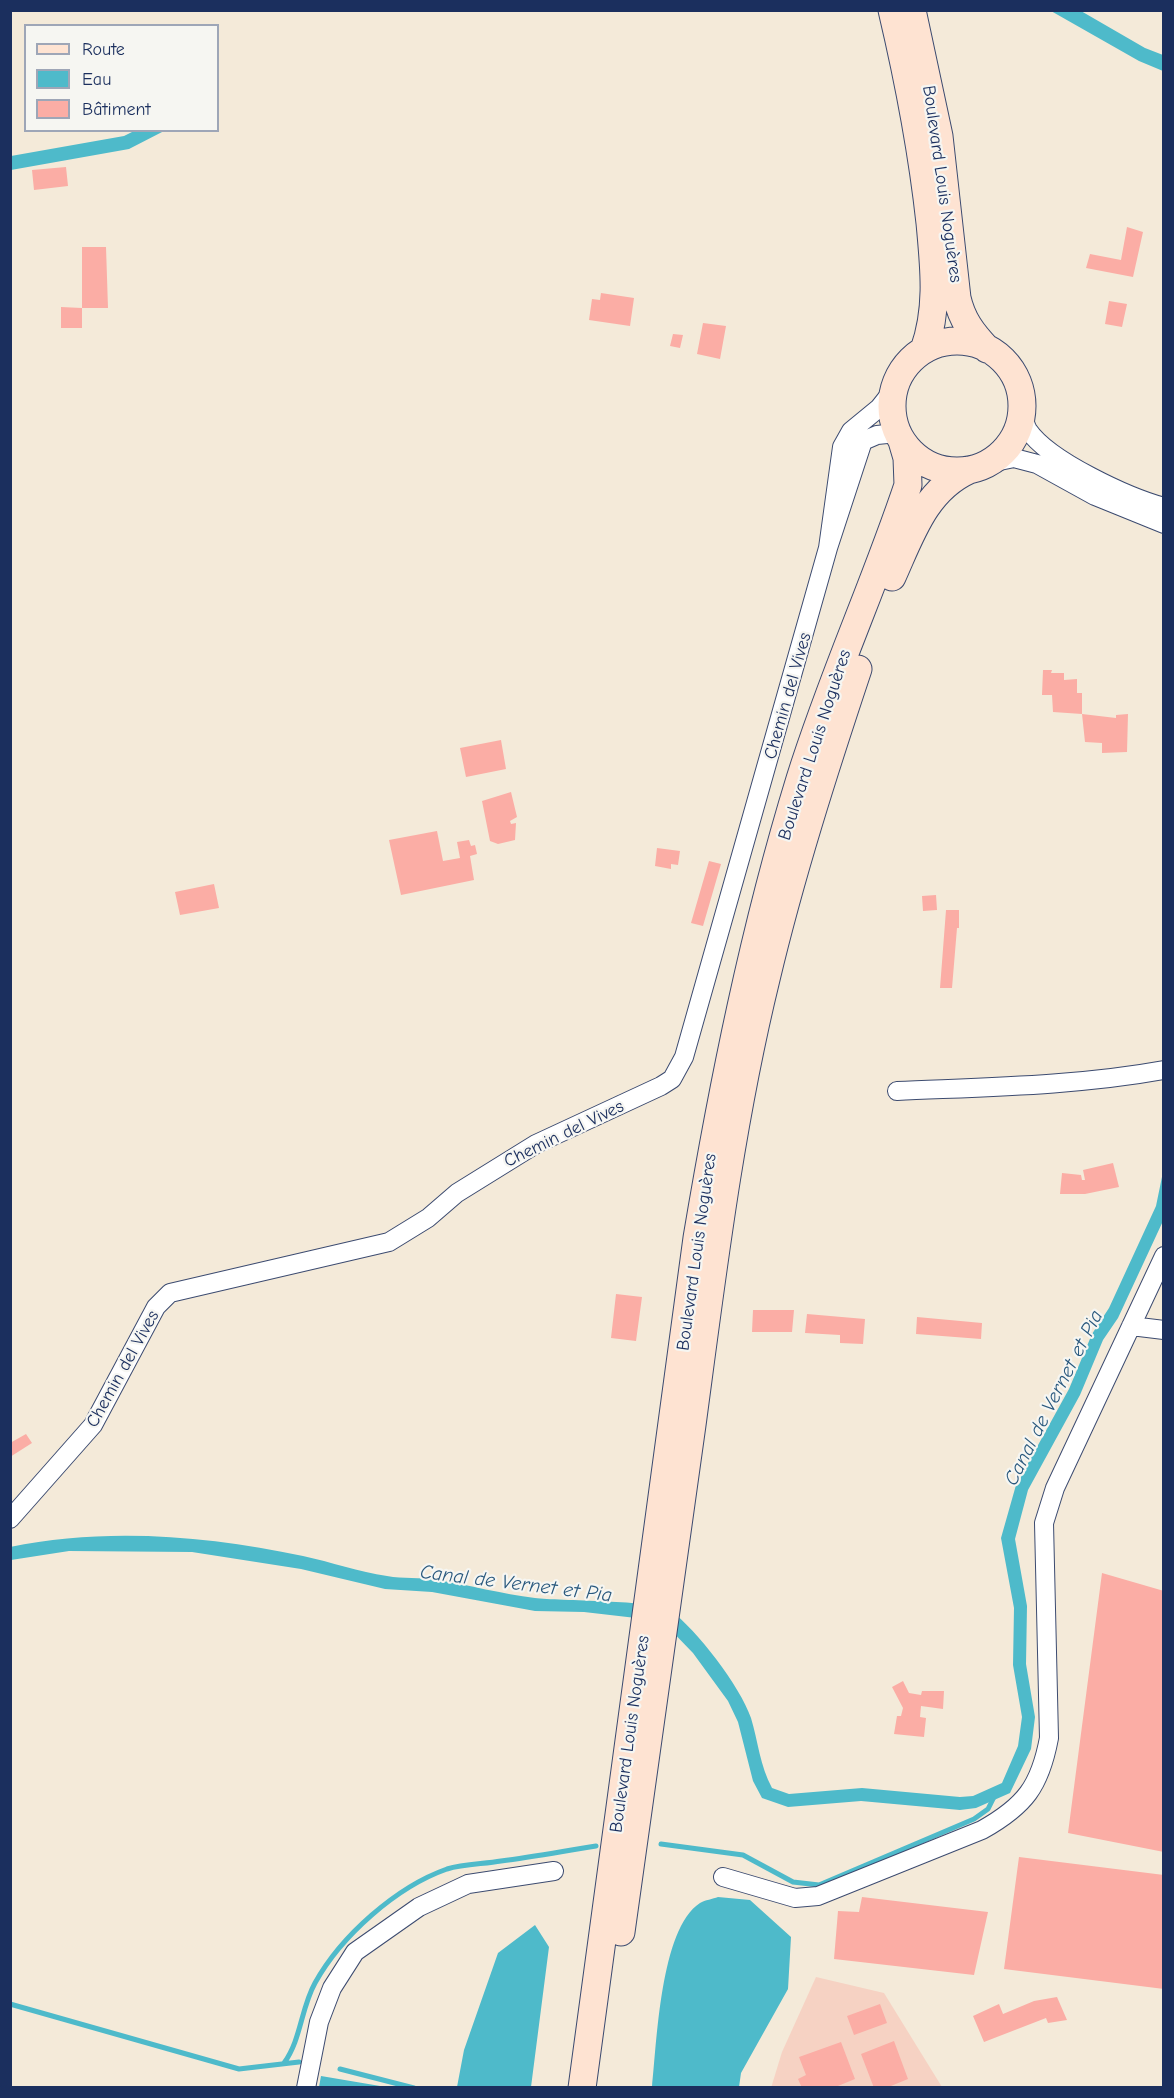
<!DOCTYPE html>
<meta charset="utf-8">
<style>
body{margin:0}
#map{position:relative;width:1174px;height:2098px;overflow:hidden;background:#f4ead9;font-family:"Comic Neue",sans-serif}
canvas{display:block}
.frame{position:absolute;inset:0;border:12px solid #1b2f5e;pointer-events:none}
.legend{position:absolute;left:24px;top:24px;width:195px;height:108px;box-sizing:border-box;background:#f6f6f2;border:2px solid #9ea6b7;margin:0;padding:8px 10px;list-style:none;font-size:18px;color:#1b2f5e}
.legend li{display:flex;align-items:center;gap:12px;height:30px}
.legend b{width:30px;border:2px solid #9ea6b7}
</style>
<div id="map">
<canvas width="1174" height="2098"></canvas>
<div class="frame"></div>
<ul class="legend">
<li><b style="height:8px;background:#fee3d2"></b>Route</li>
<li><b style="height:16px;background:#4ebaca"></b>Eau</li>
<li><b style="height:16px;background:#fbada5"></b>Bâtiment</li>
</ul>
</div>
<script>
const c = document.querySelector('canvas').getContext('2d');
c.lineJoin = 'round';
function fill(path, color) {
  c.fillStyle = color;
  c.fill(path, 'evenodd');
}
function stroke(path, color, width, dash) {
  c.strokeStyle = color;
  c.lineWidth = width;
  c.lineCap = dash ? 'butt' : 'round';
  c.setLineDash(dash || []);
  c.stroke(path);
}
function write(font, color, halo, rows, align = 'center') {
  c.font = font + ' "Comic Neue",sans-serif';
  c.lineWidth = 4.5;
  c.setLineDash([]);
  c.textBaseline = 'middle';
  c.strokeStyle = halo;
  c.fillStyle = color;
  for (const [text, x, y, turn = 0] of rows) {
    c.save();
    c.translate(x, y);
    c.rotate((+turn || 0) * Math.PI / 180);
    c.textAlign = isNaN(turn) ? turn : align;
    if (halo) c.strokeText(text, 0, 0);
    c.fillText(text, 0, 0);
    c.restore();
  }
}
fill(new Path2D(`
 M 816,1977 L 884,1993 L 942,2087 L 771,2088 L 782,2052 Z`), '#f6d2c3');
fill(new Path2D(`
 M 1051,11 L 1081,11 L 1145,48 L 1163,55 L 1163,71 L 1139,61 Z
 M 134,131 L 164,131 L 129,149 L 11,170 L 11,156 L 124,136 Z
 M 1163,1172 L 1163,1221 L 1118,1318 L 1103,1340 L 1080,1395 L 1028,1490 L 1015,1539 L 1027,1606 L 1026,1664 L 1035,1717 L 1031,1749 L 1010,1793 L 976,1808 L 960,1810 L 861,1801 L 788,1807 L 762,1798 L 753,1781 L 738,1722 L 728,1701 L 693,1653 L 662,1621 L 584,1612 L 535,1611 L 432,1592 L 385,1589 L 301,1569 L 192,1552 L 69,1551 L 11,1560 L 10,1547 C 106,1527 209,1536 303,1556 C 331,1562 359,1572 387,1576 C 403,1579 420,1577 437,1580 C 469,1585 502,1594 535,1598 C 558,1601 655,1600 670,1610 C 697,1630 740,1686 751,1718 C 758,1741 760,1766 772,1788 L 789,1794 L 862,1788 L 960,1797 L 973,1796 L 1002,1783 L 1018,1746 L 1022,1717 L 1013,1665 L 1014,1608 L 1001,1538 L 1016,1485 L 1069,1389 L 1092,1334 L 1109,1308 L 1156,1206 Z
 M 718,1897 L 750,1900 L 791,1937 L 788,1989 L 741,2073 L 739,2087 L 652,2087 C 657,2043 660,1929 700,1903 C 705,1900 713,1899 718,1897 Z
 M 535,1925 L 549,1947 L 531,2087 L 457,2087 L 464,2050 L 498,1953 Z
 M 321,2076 L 386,2087 L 319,2087 Z`), '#4ebaca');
stroke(new Path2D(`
 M 661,1844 L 743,1855 L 793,1882 L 819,1885 L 974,1819 L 988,1809 L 995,1795
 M 10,2004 L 239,2069 L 299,2062
 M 284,2063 C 301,2040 301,2008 315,1983 C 341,1936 396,1887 447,1869 C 464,1864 484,1864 501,1861 C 533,1857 564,1851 596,1846
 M 340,2069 L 414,2088`), '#4ebaca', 5);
fill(new Path2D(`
 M 66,167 L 68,186 L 34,190 L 32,170 Z
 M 1127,227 L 1143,232 L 1133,277 L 1086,268 L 1090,254 L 1121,260 Z
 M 82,247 L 106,247 L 108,308 L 82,308 L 82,328 L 61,328 L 61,307 L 82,308 Z
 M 601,293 L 634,298 L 630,326 L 589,320 L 592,299 L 600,300 Z
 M 1109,301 L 1127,304 L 1122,327 L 1105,324 Z
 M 703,323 L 726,326 L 720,359 L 697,354 Z
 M 673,334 L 683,335 L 680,348 L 670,346 Z
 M 1043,670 L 1052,670 L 1051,673 L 1064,673 L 1064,680 L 1077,679 L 1077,693 L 1082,693 L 1082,714 L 1053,712 L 1052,695 L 1042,695 Z
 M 1082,714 L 1116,718 L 1116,715 L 1128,714 L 1127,752 L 1102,753 L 1102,743 L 1085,742 Z
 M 501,740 L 506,769 L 466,777 L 460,748 Z
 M 511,792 L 517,817 L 510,821 L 511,824 L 516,823 L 515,840 L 498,844 L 490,841 L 482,801 Z
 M 437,831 L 443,861 L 460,858 L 457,842 L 469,840 L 471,846 L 475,845 L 477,854 L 470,856 L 474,880 L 401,895 L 389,840 Z
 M 657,848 L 680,851 L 678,865 L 671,864 L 671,869 L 655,866 Z
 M 709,861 L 721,864 L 703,926 L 691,923 Z
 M 214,884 L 219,908 L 180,915 L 175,892 Z
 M 936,895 L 937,910 L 923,911 L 922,896 Z
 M 946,910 L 959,910 L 959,928 L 957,928 L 952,988 L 940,988 Z
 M 1113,1163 L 1119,1187 L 1085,1194 L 1060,1194 L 1062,1173 L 1081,1175 L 1082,1180 L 1085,1180 L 1083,1170 Z
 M 616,1294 L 642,1297 L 636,1341 L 611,1338 Z
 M 753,1310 L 794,1310 L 792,1332 L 752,1332 Z
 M 807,1314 L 865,1319 L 863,1344 L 840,1343 L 840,1335 L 805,1333 Z
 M 917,1317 L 982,1323 L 981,1339 L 916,1334 Z
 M 26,1434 L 32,1443 L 10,1457 L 10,1443 Z
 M 1102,1573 L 1164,1591 L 1164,1852 L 1068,1833 Z
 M 903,1681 L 909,1693 L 921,1695 L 922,1691 L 944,1691 L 943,1709 L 921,1706 L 920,1717 L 926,1718 L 924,1737 L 894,1734 L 897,1716 L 901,1716 L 903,1708 L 892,1687 Z
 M 1019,1857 L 1164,1875 L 1164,1989 L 1004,1969 Z
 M 862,1897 L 988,1912 L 974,1975 L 834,1959 L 838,1911 L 859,1912 Z
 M 1057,1997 L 1067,2020 L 1048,2023 L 1046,2018 L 984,2042 L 973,2016 L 999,2004 L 1003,2014 L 1034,2001 Z
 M 880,2004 L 887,2023 L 854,2035 L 847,2016 Z
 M 894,2041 L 908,2079 L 886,2088 L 874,2088 L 861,2054 Z
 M 841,2042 L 855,2079 L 833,2088 L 802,2088 L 798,2079 L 806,2075 L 799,2057 Z`), '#fbada5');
const street = new Path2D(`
 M 894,389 L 879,408 L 851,431 L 842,447 L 828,548 L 863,441 L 877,435 L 897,433
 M 1022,412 C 1024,418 1025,425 1028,430 C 1049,461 1128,497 1164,507
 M 990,463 L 1014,458 L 1037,464 L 1095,496 L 1164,524
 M 897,1091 C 985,1087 1076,1086 1164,1070
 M 1131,1326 L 1164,1330
 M 10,1519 L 93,1425 L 156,1307 L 170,1293 L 389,1242 L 428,1218 L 457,1193 L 536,1144 L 661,1086 L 672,1079 L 684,1057 L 828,548
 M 723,1877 L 795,1898 L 818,1896 L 982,1830 C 1025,1806 1040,1786 1049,1738 L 1044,1523 L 1055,1488 L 1164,1256
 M 306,2088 L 319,2022 L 332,1988 L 355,1952 L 419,1907 L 468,1884 L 554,1871`);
const secondary = new Path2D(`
 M 892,10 C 909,82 922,150 930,223 C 934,267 939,308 924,350
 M 912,10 L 939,136 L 957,298 C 962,320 972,333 987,349
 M892 406a65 65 0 1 1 130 0a65 65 0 1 1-130 0Z
 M 892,577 C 911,535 925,490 969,470
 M 621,1932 C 645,1763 669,1594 692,1425 C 712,1276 730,1126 766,979 C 791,874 824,771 858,669
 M 582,2088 L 697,1238 C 723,1083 754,929 800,779 C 831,679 875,584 908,485 L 907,458 L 902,441`);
stroke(street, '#3c4b70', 20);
stroke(secondary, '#3c4b70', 29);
stroke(street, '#fff', 18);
stroke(secondary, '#fee3d2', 27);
write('18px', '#1b2f5e', '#f6f6f2', [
 ["Boulevard Louis Noguères",942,184,82],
 ["Chemin del Vives",788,696,-74],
 ["Boulevard Louis Noguères",815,745,-72],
 ["Chemin del Vives",564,1134,-26],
 ["Boulevard Louis Noguères",697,1252,-82],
 ["Chemin del Vives",123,1369,-61],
 ["Boulevard Louis Noguères",630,1734,-82]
]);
write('italic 20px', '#2a597e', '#f6f6f2', [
 ["Canal de Vernet et Pia",1054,1398,-63],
 ["Canal de Vernet et Pia",516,1584,7]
]);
</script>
